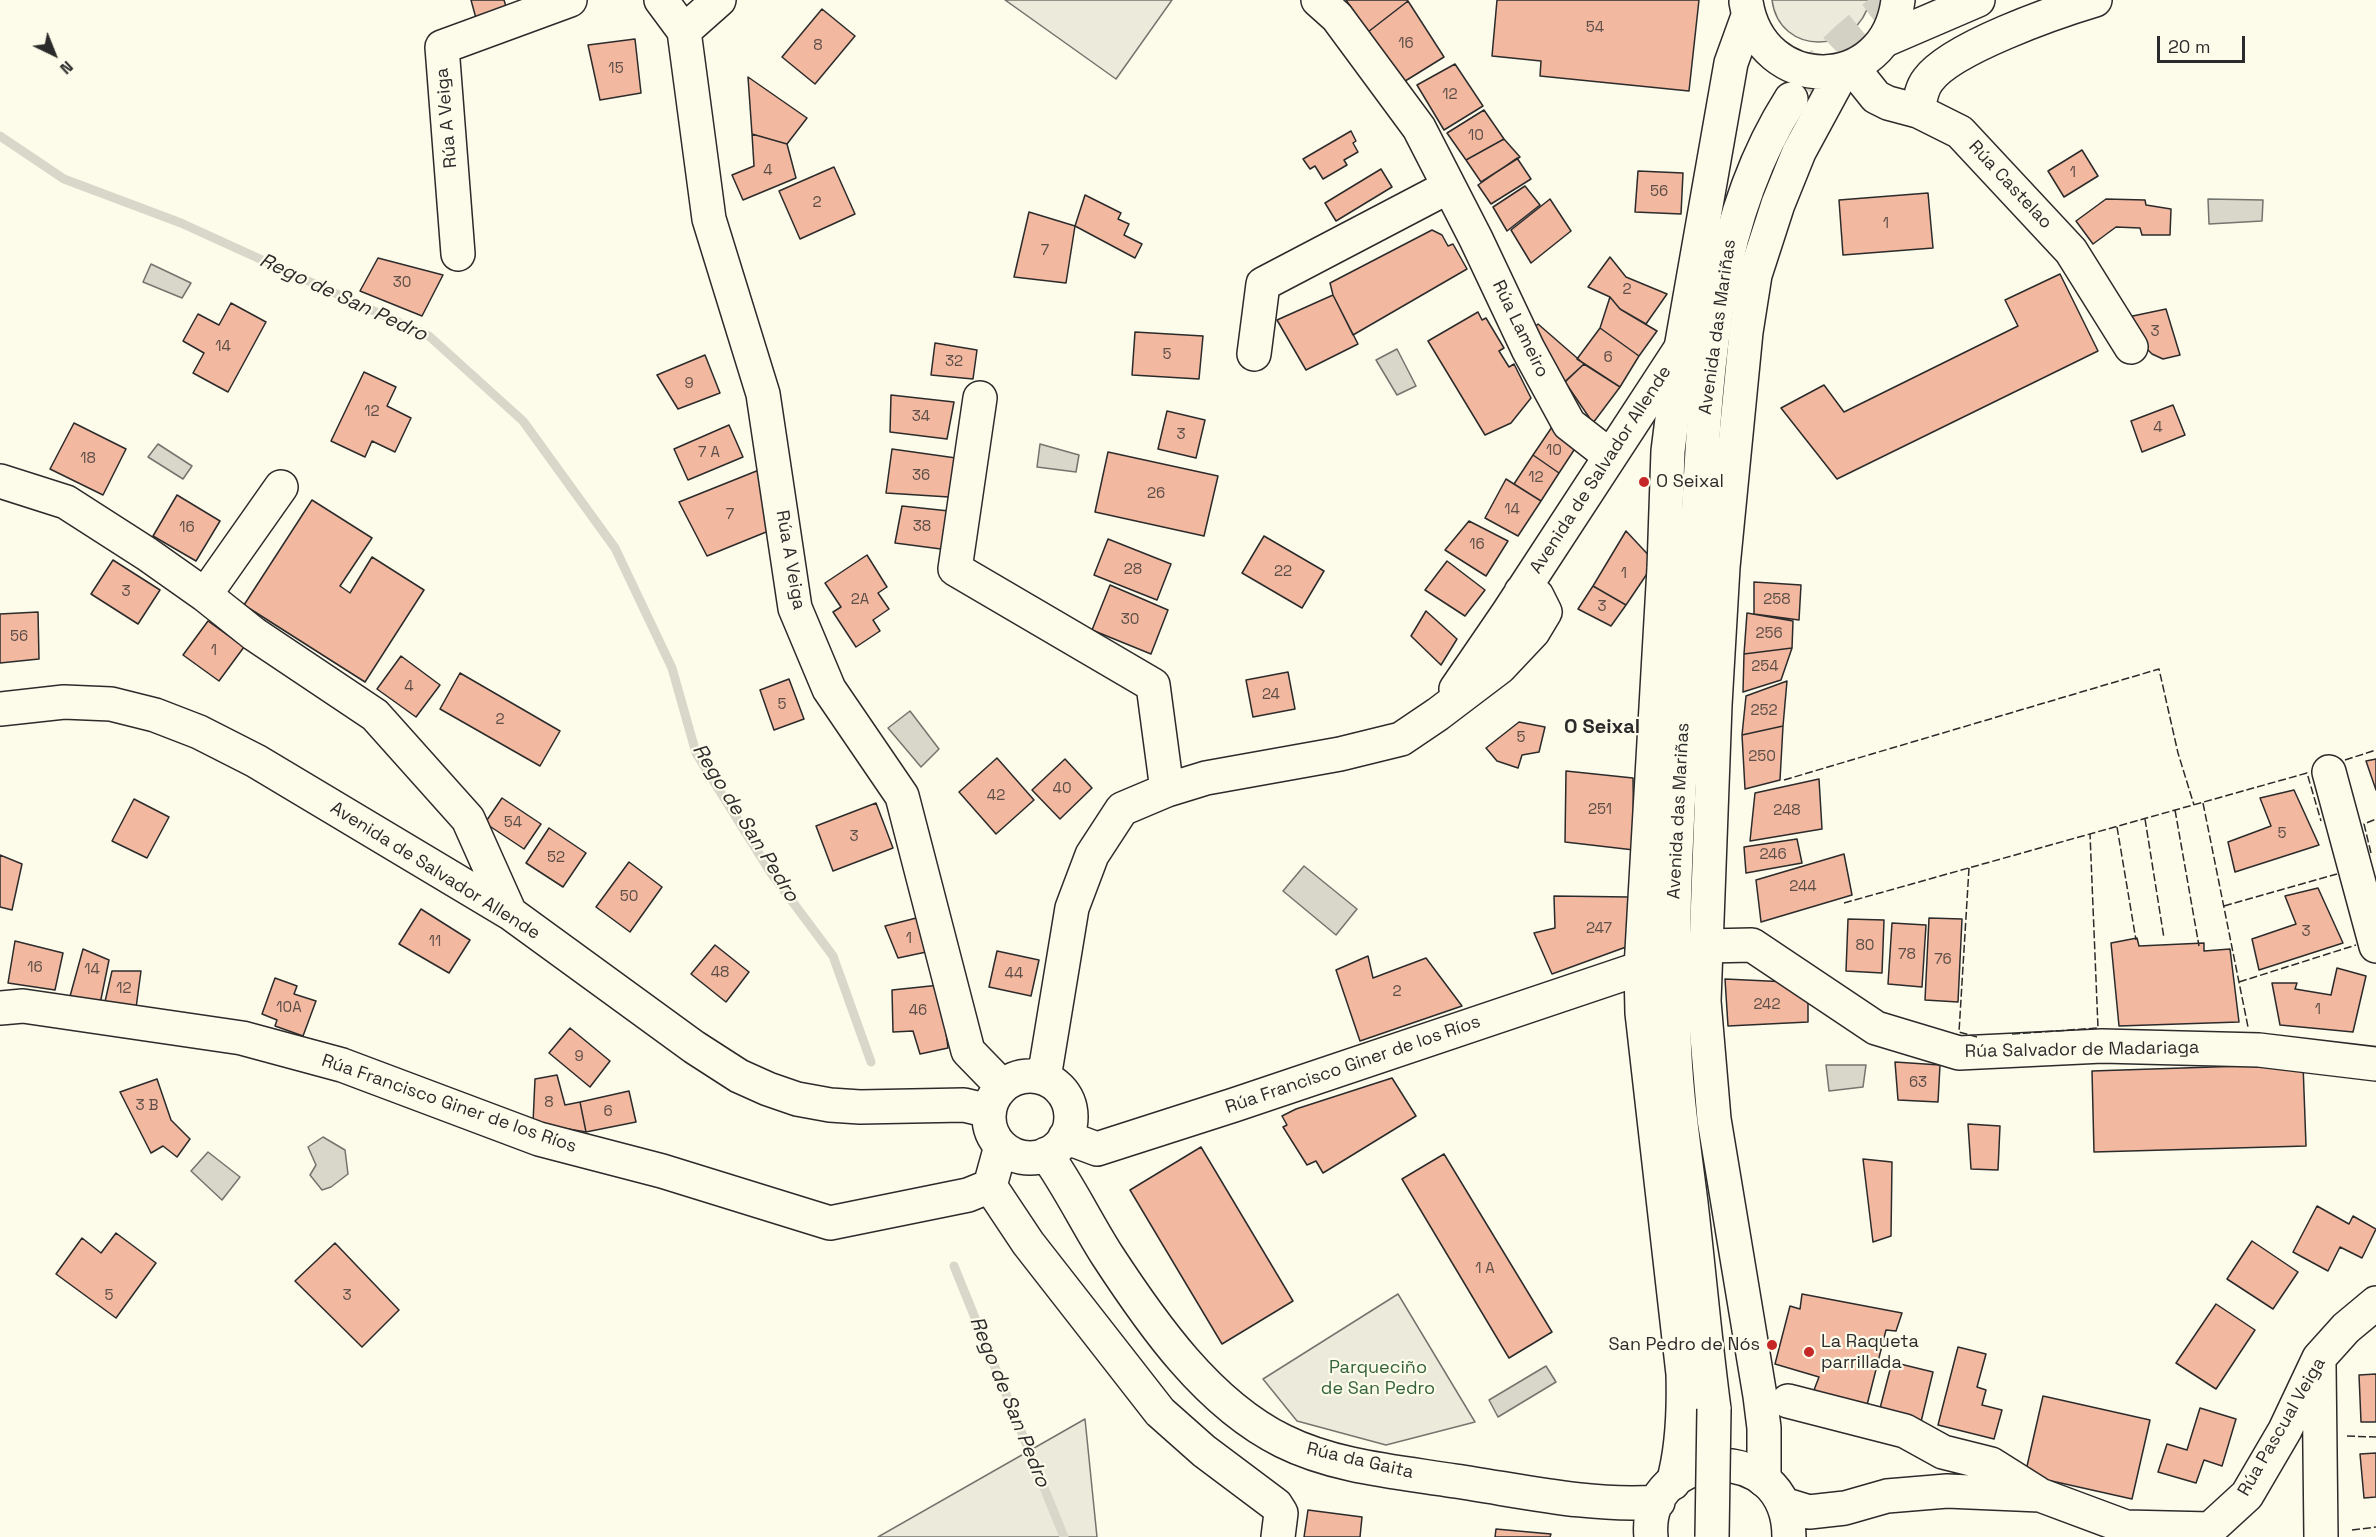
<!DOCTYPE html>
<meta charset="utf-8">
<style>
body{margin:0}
#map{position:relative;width:2376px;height:1537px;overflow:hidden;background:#fdfbea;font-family:"Space Grotesk",sans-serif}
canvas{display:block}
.north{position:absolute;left:24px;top:24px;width:60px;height:60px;-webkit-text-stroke:4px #fdfbea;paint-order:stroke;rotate:137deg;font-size:16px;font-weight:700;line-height:24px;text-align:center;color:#2b2b2b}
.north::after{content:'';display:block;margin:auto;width:21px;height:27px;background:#2b2b2b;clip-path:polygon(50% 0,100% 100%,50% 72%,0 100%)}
.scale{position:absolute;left:2157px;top:36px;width:88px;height:27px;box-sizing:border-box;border:3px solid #2b2b2b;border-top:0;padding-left:8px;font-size:18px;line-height:21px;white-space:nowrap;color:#2b2b2b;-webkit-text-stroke:4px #fdfbea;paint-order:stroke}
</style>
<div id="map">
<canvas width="2376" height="1537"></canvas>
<div class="north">N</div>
<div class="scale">20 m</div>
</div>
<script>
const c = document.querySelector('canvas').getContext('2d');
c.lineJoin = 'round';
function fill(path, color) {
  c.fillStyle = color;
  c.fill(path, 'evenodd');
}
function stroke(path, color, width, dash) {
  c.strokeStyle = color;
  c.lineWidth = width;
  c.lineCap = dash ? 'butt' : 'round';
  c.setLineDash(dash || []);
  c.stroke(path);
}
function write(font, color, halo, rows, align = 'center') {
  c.font = font + ' "Space Grotesk",sans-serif';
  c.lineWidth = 4.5;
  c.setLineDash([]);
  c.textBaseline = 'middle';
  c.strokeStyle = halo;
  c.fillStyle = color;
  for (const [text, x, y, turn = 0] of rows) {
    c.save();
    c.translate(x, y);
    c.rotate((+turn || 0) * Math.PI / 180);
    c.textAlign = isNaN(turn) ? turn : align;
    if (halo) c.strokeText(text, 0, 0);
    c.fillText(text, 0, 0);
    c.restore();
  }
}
const green = new Path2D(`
 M 1005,0 L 1172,0 L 1116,79 Z
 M 1772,0 L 1870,0 C 1857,56 1779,56 1772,0 Z
 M 1398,1294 L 1475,1422 L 1386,1445 L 1297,1421 L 1263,1379 Z
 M 1085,1419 L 1097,1537 L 878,1537 Z`);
fill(green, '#ecebdb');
stroke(green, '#74746e', 1.5);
const water = new Path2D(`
 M 2208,199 L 2263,200 L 2262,221 L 2209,224 Z
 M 151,264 L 191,283 L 182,298 L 143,282 Z
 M 1397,349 L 1416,386 L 1397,395 L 1376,360 Z
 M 158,444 L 192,466 L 183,479 L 148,457 Z
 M 1040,444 L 1079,455 L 1076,472 L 1037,467 Z
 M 910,711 L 939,749 L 921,767 L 888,728 Z
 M 1304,866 L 1357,909 L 1336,935 L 1283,891 Z
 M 1826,1065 L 1866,1065 L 1863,1087 L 1829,1091 Z
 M 323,1137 L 345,1150 L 348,1174 L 331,1187 L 322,1190 L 310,1175 L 316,1165 L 308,1147 Z
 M 208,1152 L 240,1177 L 222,1200 L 191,1171 Z
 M 1546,1366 L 1556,1382 L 1498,1417 L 1489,1400 Z`);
fill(water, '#d8d7c9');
stroke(water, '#74746e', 1.5);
stroke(new Path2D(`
 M 0,136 L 64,179 L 181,223 L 429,336 L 523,421 L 615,548 L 672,668 L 696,753 L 771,873 L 833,956 L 871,1062
 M 954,1266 L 1064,1537`), '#d8d7c9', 9);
const building = new Path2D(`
 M 471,0 L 504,0 L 508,13 L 477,22 Z
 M 1346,0 L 1407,0 L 1408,1 L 1368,32 Z
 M 1497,0 L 1699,0 L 1689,91 L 1540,76 L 1541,61 L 1492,56 Z
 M 1408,1 L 1444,57 L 1402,83 L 1368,32 Z
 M 822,9 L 855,36 L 815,84 L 782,57 Z
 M 635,39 L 641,93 L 600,100 L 588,45 Z
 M 1455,64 L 1483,106 L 1444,130 L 1417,85 Z
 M 748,77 L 807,118 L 787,144 L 752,134 Z
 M 1484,110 L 1504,139 L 1466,160 L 1447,133 Z
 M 1351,131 L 1356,141 L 1353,143 L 1358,152 L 1344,160 L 1347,165 L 1323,179 L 1315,166 L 1310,169 L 1303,159 Z
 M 752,134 L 787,144 L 796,178 L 743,200 L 732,175 L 754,166 Z
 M 1504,139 L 1520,157 L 1481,182 L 1466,160 Z
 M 2082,150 L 2098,176 L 2064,197 L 2048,171 Z
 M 1517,158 L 1531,179 L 1491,204 L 1478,185 Z
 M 834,167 L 855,214 L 800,239 L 779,191 Z
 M 1381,169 L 1392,187 L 1336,221 L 1325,203 Z
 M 1638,171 L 1683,173 L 1681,214 L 1635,212 Z
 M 1525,186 L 1540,205 L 1507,231 L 1493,207 Z
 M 1928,193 L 1933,248 L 1843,255 L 1839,200 Z
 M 1085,195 L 1121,213 L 1118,219 L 1129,224 L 1124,235 L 1142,244 L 1135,258 L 1075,226 Z
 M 1550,199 L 1571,231 L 1531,263 L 1511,230 Z
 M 2106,199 L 2145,200 L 2146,205 L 2171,209 L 2170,235 L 2142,235 L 2140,228 L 2116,227 L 2093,244 L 2076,221 Z
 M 1029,212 L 1075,226 L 1066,283 L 1014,277 Z
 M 1432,230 L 1442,235 L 1448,246 L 1453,244 L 1467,269 L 1353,335 L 1333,295 L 1330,283 Z
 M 1610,257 L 1626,277 L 1667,294 L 1646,324 L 1620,309 L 1610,297 L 1588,287 Z
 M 378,258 L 443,275 L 422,316 L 360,291 Z
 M 2060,274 L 2098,351 L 1837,479 L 1781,408 L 1824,385 L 1844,412 L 2018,326 L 2005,300 Z
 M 1333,295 L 1358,344 L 1306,370 L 1277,320 Z
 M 1610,297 L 1620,309 L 1657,331 L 1639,356 L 1600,328 Z
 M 231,303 L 266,322 L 228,392 L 193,373 L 204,353 L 183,341 L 198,314 L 219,325 Z
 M 2166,309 L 2180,355 L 2163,359 L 2152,354 L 2144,346 L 2128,317 Z
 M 1478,312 L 1482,320 L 1486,318 L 1504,348 L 1499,351 L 1509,367 L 1514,364 L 1531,398 L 1511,423 L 1485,435 L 1428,341 Z
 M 1538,324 L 1584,364 L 1560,386 L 1528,333 Z
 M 1600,328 L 1639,356 L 1620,387 L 1577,359 Z
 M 1135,332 L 1203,336 L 1199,379 L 1132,375 Z
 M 935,343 L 977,350 L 973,379 L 931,375 Z
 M 705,355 L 720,393 L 678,409 L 657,375 Z
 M 1584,364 L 1620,387 L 1593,423 L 1565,382 Z
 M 364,372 L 396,387 L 387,406 L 411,418 L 395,452 L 372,441 L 365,457 L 331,441 Z
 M 891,395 L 954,402 L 947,439 L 890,432 Z
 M 2173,405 L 2185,435 L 2142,452 L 2131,421 Z
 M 1167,411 L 1205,420 L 1196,458 L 1158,449 Z
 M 74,423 L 126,449 L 103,495 L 50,469 Z
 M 729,425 L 743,457 L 688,480 L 674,449 Z
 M 1552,427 L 1576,447 L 1559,473 L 1533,455 Z
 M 892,449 L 956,458 L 949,497 L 886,493 Z
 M 1108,452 L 1218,476 L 1204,536 L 1095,512 Z
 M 1533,455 L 1559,473 L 1541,501 L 1514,484 Z
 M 759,470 L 776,528 L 707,556 L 679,502 Z
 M 1506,479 L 1541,501 L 1518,536 L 1485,518 Z
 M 177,495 L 220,521 L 196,561 L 153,536 Z
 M 312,500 L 372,538 L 340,586 L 350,593 L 372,557 L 424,590 L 365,682 L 244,605 Z
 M 902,506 L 949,511 L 941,549 L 895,543 Z
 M 1469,521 L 1508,541 L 1486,576 L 1445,550 Z
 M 1626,531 L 1655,562 L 1626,605 L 1593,586 Z
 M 1264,536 L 1324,571 L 1302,608 L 1242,573 Z
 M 1108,539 L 1171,564 L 1157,600 L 1094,575 Z
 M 867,555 L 887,587 L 878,593 L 889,609 L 873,620 L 880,631 L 856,647 L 833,612 L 841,607 L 825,583 Z
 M 113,560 L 160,590 L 138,624 L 91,594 Z
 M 1447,561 L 1485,590 L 1465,616 L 1425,590 Z
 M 1754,582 L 1801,585 L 1799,620 L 1754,614 Z
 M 1110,585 L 1168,610 L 1151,654 L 1092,630 Z
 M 1593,586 L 1626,605 L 1611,626 L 1578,609 Z
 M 1426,611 L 1457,639 L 1441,665 L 1411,636 Z
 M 38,612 L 39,659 L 0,663 L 0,614 Z
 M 1747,613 L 1793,621 L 1792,648 L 1744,654 Z
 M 208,621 L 244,647 L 219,681 L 183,655 Z
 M 1792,648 L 1781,680 L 1743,692 L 1744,654 Z
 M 401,656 L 440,685 L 416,717 L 377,689 Z
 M 1288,672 L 1295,709 L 1253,717 L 1246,680 Z
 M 460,673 L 560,731 L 540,766 L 440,709 Z
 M 789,679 L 804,719 L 774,730 L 760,690 Z
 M 1787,681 L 1783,726 L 1742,735 L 1746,696 Z
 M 1519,722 L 1545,727 L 1539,752 L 1522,755 L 1518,768 L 1497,761 L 1486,748 Z
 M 1783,726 L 1780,780 L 1745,789 L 1742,735 Z
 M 997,758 L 1034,800 L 996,834 L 959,792 Z
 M 1065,759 L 1092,788 L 1060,819 L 1032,790 Z
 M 2376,759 L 2376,790 L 2366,761 Z
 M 1566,771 L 1633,778 L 1634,850 L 1565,842 Z
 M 1819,779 L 1822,829 L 1750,841 L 1755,793 Z
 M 2294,790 L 2319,845 L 2235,872 L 2228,842 L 2271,826 L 2260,798 Z
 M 502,798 L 541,824 L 524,849 L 485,823 Z
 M 134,799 L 169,817 L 147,858 L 112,841 Z
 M 876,803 L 893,848 L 833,871 L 816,826 Z
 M 549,828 L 586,853 L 563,887 L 526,863 Z
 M 1797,839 L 1802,863 L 1746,873 L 1744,847 Z
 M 1844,854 L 1852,895 L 1761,922 L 1756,880 Z
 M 0,855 L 22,864 L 12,910 L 0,907 Z
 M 629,862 L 662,887 L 630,932 L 596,907 Z
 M 2318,888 L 2343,943 L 2259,970 L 2252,939 L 2296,924 L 2285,896 Z
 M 1554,896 L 1630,897 L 1626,947 L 1552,974 L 1534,933 L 1555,928 Z
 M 421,909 L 470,940 L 449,973 L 399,944 Z
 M 924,916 L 931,951 L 898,958 L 885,926 Z
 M 1929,918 L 1962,919 L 1958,1002 L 1925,1000 Z
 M 1848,919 L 1884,920 L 1882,973 L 1846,971 Z
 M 1892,923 L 1926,925 L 1922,987 L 1888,984 Z
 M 2137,938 L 2139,946 L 2204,943 L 2204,951 L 2230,949 L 2239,1022 L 2119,1026 L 2111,943 Z
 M 15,941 L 63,953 L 55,990 L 8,983 Z
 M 715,945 L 749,972 L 726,1002 L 691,974 Z
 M 83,949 L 109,960 L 100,1004 L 69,1000 Z
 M 997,951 L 1039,960 L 1031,996 L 989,987 Z
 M 1368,956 L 1373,978 L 1426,958 L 1462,1006 L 1360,1041 L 1336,970 Z
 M 2337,968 L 2366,976 L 2353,1032 L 2280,1025 L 2272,983 L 2297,983 L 2295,989 L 2331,995 Z
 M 112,971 L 141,971 L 136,1008 L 104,1006 Z
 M 275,978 L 297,986 L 294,994 L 316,1001 L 303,1036 L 275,1026 L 277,1020 L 262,1014 Z
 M 1725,979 L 1789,982 L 1808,988 L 1808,1022 L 1728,1026 Z
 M 940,985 L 948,1048 L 920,1054 L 913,1031 L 893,1032 L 892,990 Z
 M 570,1028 L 610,1061 L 590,1087 L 549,1053 Z
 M 1895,1062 L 1940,1065 L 1938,1102 L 1898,1100 Z
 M 2303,1064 L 2306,1146 L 2094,1152 L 2092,1071 Z
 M 557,1075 L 565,1105 L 580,1102 L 586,1132 L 533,1123 L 535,1079 Z
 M 1392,1078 L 1416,1116 L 1323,1173 L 1316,1161 L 1307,1165 L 1283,1127 L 1287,1125 L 1282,1116 L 1296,1109 Z
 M 157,1079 L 171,1120 L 190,1139 L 177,1157 L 163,1146 L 151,1153 L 120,1092 Z
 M 629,1091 L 636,1122 L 586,1132 L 580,1102 Z
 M 1968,1124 L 2000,1126 L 1998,1170 L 1971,1169 Z
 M 1201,1147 L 1293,1301 L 1222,1344 L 1130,1190 Z
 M 1444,1154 L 1552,1332 L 1509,1358 L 1402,1179 Z
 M 1863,1159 L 1892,1162 L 1891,1236 L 1873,1242 Z
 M 2317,1206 L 2349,1224 L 2353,1216 L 2376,1229 L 2362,1258 L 2340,1247 L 2328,1271 L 2293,1252 Z
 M 116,1233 L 156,1263 L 116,1318 L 56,1274 L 82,1238 L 101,1253 Z
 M 2252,1241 L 2298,1272 L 2273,1309 L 2227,1279 Z
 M 335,1243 L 399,1310 L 362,1347 L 295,1281 Z
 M 1802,1294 L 1902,1313 L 1896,1331 L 1886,1330 L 1866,1409 L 1814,1390 L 1819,1377 L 1775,1364 L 1790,1306 L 1800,1309 Z
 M 2216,1304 L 2255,1330 L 2216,1389 L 2176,1363 Z
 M 1958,1347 L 1986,1354 L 1977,1387 L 1986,1390 L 1982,1405 L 2002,1410 L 1994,1439 L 1938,1425 Z
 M 1892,1362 L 1933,1372 L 1920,1426 L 1878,1416 Z
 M 2376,1374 L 2376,1422 L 2361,1422 L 2359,1375 Z
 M 2043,1396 L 2150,1420 L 2132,1499 L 2025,1475 Z
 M 2200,1408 L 2236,1419 L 2222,1466 L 2204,1460 L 2196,1483 L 2158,1472 L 2167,1444 L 2187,1450 Z
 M 2376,1453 L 2376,1497 L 2364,1498 L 2360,1454 Z
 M 1308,1510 L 1362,1517 L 1360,1537 L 1304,1537 Z
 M 1496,1529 L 1551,1534 L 1550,1537 L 1495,1537 Z`);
fill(building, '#f2b8a0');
stroke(building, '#2b2b2b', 1.5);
stroke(new Path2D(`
 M 1802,86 C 1828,53 1862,22 1898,0`), '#d3d1c4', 33, [33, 16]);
const minor = new Path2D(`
 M 661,0 L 684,31
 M 719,0 L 684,31 L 709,219 L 763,394 L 795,608 L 829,689 L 902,796 L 968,1051 L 1002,1086
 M 1318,0 L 1337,17 L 1419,128 L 1476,239 L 1528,349 L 1569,424 L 1610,456
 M 1852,67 L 1876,97 L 1888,103 L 1918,111 L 1960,132 L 2071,251 L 2131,347
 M 1918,111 C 1920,100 1921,89 1928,80 C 1951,48 2055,12 2095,0
 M 458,254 L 442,47 L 570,0
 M 1254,354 L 1263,284 L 1448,187
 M 980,398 L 955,569 L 1153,685 L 1167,790
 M 0,481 L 66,502 L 147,554 L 205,595 L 254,634 L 375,715 L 468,819 L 510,913
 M 205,595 L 281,487
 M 1456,689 L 1508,613 L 1681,348
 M 0,709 L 64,702 L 111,704 L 155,715 L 199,732 L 256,761 L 510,913 L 694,1047 L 739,1076 L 768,1089 L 797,1099 L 830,1105 L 860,1107 L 964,1105 L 989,1111
 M 2329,772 L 2376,946
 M 1707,946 L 1752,945 L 1876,1028 L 1959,1053 L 2102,1046 L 2259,1050 L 2376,1064
 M 0,1008 L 23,1006 L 242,1038 L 342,1065 L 539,1139 L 662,1171 L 830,1223 L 968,1195 L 990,1186 L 1001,1146
 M989 1117a41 41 0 1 1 82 0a41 41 0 1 1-82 0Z
 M 1044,1078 L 1072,908 L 1092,855 L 1122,809 L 1167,790 L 1206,778 L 1340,754 L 1401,739 L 1438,714 L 1500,667 L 1533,632 L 1545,612 L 1537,596 L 1521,592
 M 1065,1137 L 1097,1149 L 1234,1105 L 1641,968
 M 1046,1154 C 1069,1186 1086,1222 1107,1255 C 1152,1324 1208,1404 1283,1441 C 1335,1467 1398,1472 1455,1481 C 1523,1491 1590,1507 1658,1502
 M 990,1186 L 1028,1243 L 1160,1412 L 1204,1451 L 1276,1505 L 1281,1513 L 1278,1537
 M 2319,1365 L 2321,1537
 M 1788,1401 L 1905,1431 L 1943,1452 L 1991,1464 L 2037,1493
 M 1783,1504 L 1809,1512 L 1845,1508 L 1887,1496 L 1947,1491 L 2040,1495 L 2126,1527 L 2210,1529 L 2247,1495 L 2285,1430 L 2319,1358 L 2346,1328 L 2376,1303
 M 1651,1537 C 1642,1448 1789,1435 1789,1537`);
const major = new Path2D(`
 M 1746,2 C 1761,96 1887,95 1898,0
 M 1764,1480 L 1764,1428 L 1760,1396 L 1714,1119 L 1704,1001 L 1715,705 L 1723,567 L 1746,332 L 1755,275 L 1778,204 L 1799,152 L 1844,69
 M 1673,1483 C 1683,1448 1684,1410 1683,1374 L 1642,1013 L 1641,968 L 1664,568 L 1668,451 L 1681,348 L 1731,63 L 1748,16`);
const highway = new Path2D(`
 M 1885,40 L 1978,0
 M 1714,1409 C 1705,1341 1699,1272 1691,1203 C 1684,1146 1675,1089 1674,1031 C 1670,870 1684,711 1696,551 C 1706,398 1706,232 1791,99`);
stroke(minor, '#2b2b2b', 36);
stroke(major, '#2b2b2b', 36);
stroke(highway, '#2b2b2b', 36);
stroke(minor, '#fdfbea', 33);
stroke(major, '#fdfbea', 33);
stroke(highway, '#fdfbea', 33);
const highwayBridge = new Path2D(`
 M 1712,1537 L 1714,1409`);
stroke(highwayBridge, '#2b2b2b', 36, []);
stroke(highwayBridge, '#fdfbea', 33);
stroke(new Path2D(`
 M 2345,760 L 2376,750
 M 1784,780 L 2159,669 L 2178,753 L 2194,805
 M 2203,803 L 2248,1027
 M 2175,810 L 2199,946
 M 2145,819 L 2164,938
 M 2117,827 L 2136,940
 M 2371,853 L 2364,824 L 2376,819
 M 1969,868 L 1959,1032 L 1977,1037
 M 1844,903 L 2307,773 L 2321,821
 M 2224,906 L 2337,874
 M 2239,982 L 2356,945
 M 2012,1034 L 2098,1028 L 2090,834
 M 2347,1436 L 2376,1437
 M 2352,1530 L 2376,1527`), '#2b2b2b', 1.5, [8, 3]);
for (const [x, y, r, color] of [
 [1644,482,6,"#c62828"],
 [1772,1345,6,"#c62828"],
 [1809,1352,6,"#c62828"]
]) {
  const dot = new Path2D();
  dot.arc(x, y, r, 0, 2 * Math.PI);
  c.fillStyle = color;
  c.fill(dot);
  stroke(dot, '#fdfbea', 2);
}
write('15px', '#5d4e48', null, [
 ["54",1595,28],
 ["16",1406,44],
 ["8",818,46],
 ["15",616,69],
 ["12",1450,95],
 ["10",1476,136],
 ["4",768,171],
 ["1",2073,173],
 ["56",1659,192],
 ["2",817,203],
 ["1",1886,224],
 ["7",1045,251],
 ["30",402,283],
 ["2",1627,290],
 ["3",2155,332],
 ["14",223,347],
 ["5",1167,355],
 ["6",1608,358],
 ["32",954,362],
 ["9",689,384],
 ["12",372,412],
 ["34",921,417],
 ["4",2158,428],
 ["3",1181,435],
 ["10",1554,451],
 ["7 A",709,453],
 ["18",88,459],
 ["36",921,476],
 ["12",1536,478],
 ["26",1156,494],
 ["14",1512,510],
 ["7",730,515],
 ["38",922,527],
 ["16",187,528],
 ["16",1477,545],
 ["28",1133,570],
 ["22",1283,572],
 ["1",1624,574],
 ["3",126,592],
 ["2A",860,600],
 ["258",1777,600],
 ["3",1602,607],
 ["30",1130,620],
 ["256",1769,634],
 ["56",19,637],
 ["1",214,651],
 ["254",1765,667],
 ["4",409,687],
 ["24",1271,695],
 ["5",782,705],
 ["252",1764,711],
 ["2",500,720],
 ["5",1521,738],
 ["250",1762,757],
 ["40",1062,789],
 ["42",996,796],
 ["251",1600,810],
 ["248",1787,811],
 ["54",513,823],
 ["5",2282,834],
 ["3",854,837],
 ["246",1773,855],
 ["52",556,858],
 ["244",1803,887],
 ["50",629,897],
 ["247",1599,929],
 ["3",2306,932],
 ["1",909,939],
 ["11",435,942],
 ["80",1865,946],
 ["78",1907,955],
 ["76",1943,960],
 ["16",35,968],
 ["14",92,970],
 ["48",720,973],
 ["44",1014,974],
 ["12",124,989],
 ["2",1397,992],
 ["242",1767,1005],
 ["10A",289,1008],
 ["1",2318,1010],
 ["46",918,1011],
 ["9",579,1057],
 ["63",1918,1083],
 ["8",549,1103],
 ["3 B",147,1106],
 ["6",608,1112],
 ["1 A",1485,1269],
 ["5",109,1296],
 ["3",347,1296]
]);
write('18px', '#2b2b2b', '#fdfbea', [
 ["Rúa A Veiga",447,118,-95],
 ["Rúa Castelao",2010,185,47],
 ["Avenida das Mariñas",1718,327,-82],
 ["Rúa Lameiro",1520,329,64],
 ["Avenida de Salvador Allende",1601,470,-57],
 ["Rúa A Veiga",790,560,80],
 ["Avenida das Mariñas",1679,811,-87],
 ["Avenida de Salvador Allende",435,871,32],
 ["Rúa Salvador de Madariaga",2082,1050,-1],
 ["Rúa Francisco Giner de los Ríos",1353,1065,-19],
 ["Rúa Francisco Giner de los Ríos",449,1104,19],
 ["Rúa Pascual Veiga",2282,1427,-60],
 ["Rúa da Gaita",1360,1461,13]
]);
write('18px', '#2b2b2b', '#fdfbea', [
 ["O Seixal",1656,482],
 ["La Raqueta",1821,1342],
 ["parrillada",1821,1363],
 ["San Pedro de Nós",1760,1345,"right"]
], 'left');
write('18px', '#34623c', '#fdfbea', [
 ["Parqueciño",1378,1368],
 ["de San Pedro",1378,1389]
]);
write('italic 20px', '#2b2b2b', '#fdfbea', [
 ["Rego de San Pedro",343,298,25],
 ["Rego de San Pedro",745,823,58],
 ["Rego de San Pedro",1009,1402,68]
]);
write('bold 20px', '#2b2b2b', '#fdfbea', [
 ["O Seixal",1602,728]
]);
</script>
